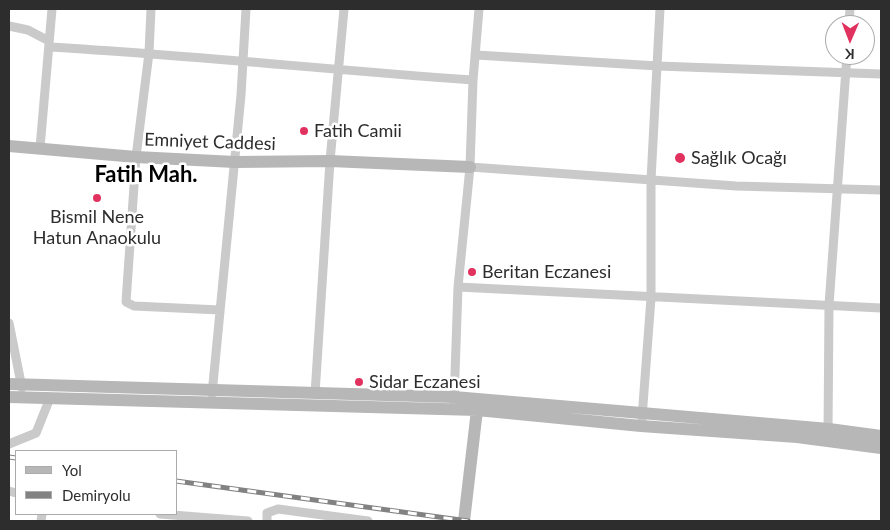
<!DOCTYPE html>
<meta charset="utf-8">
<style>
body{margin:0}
#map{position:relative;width:890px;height:530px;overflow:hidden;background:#fff;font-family:Lato,sans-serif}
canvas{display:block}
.frame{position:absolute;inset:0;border:10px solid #2d2d2d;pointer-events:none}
.legend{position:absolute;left:15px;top:450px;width:162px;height:65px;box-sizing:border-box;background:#fff;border:1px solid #ababab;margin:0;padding:6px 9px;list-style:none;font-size:15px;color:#2d2d2d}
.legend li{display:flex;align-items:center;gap:10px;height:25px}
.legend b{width:25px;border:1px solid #ababab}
.north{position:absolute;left:825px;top:15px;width:50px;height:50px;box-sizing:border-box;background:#fff;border:1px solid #ababab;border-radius:50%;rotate:181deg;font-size:14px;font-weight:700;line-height:20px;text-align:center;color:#2d2d2d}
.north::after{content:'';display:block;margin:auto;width:18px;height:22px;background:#e1325f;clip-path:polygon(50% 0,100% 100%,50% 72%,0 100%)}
</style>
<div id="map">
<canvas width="890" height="530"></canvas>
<div class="frame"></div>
<ul class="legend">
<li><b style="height:6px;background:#b7b7b7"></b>Yol</li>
<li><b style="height:6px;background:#828282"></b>Demiryolu</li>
</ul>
<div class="north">K</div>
</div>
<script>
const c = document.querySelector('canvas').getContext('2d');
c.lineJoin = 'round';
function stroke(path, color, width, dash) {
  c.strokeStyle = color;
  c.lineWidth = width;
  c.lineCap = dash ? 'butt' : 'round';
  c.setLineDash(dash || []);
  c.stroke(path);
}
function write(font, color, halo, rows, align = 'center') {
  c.font = font + ' Lato,sans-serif';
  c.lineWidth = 5;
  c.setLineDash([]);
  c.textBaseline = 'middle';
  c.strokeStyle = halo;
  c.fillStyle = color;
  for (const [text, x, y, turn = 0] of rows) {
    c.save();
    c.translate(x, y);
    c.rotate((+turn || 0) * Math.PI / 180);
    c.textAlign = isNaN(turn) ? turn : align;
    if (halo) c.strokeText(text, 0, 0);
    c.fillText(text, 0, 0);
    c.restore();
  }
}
stroke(new Path2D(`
 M 151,9 L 149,53 L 136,157 L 126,302 L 134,306 L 220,310
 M 849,25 L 850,9
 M 9,26 L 28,30 L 49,41
 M 49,47 C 190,55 331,70 473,80
 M 476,55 L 658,66 L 881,74
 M 40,148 L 52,9
 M 470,167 L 736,186 L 881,190
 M 458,287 L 881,308
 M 9,323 L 22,388
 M 212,394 L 241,95 L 246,9
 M 315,394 L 330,161 L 344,9
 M 454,403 L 458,287 L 470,167 L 473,80 L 479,9
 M 642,418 L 651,298 L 651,180 L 660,9
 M 828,434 L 829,305 L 847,55
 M 9,444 L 36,433 L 50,398
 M 9,491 L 16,493
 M 160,514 L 248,521
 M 41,521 L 42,514
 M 267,521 L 267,513 L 278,509 L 368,521`), '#cacaca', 9);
stroke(new Path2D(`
 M 9,146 L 136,157 L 235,162 L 330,161 L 470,167
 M 9,384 L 454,397 L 829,429 L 881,436
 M 9,397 L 477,410 L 641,426 L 797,437 L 881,448
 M 464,521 L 477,410`), '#b7b7b7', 12);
const rail = new Path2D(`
 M 9,457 L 16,458
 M 176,481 L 468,521`);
stroke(rail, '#828282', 5);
stroke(rail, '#fff', 3, [9]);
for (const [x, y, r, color] of [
 [304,131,5,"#e1325f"],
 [680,158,6,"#e1325f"],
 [97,198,5,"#e1325f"],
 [472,272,5,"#e1325f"],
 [359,382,5,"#e1325f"]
]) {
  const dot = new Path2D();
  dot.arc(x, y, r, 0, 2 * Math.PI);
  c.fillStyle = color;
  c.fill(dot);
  stroke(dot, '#fff', 2);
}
write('18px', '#2d2d2d', '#fff', [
 ["Fatih Camii",314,131],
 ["Sağlık Ocağı",691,158],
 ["Bismil Nene",97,217,"center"],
 ["Hatun Anaokulu",97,238,"center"],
 ["Beritan Eczanesi",482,272],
 ["Sidar Eczanesi",369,382]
], 'left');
write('18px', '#2d2d2d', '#fff', [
 ["Emniyet Caddesi",210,142,2]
]);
write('bold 22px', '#000', '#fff', [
 ["Fatih Mah.",146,175]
]);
</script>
